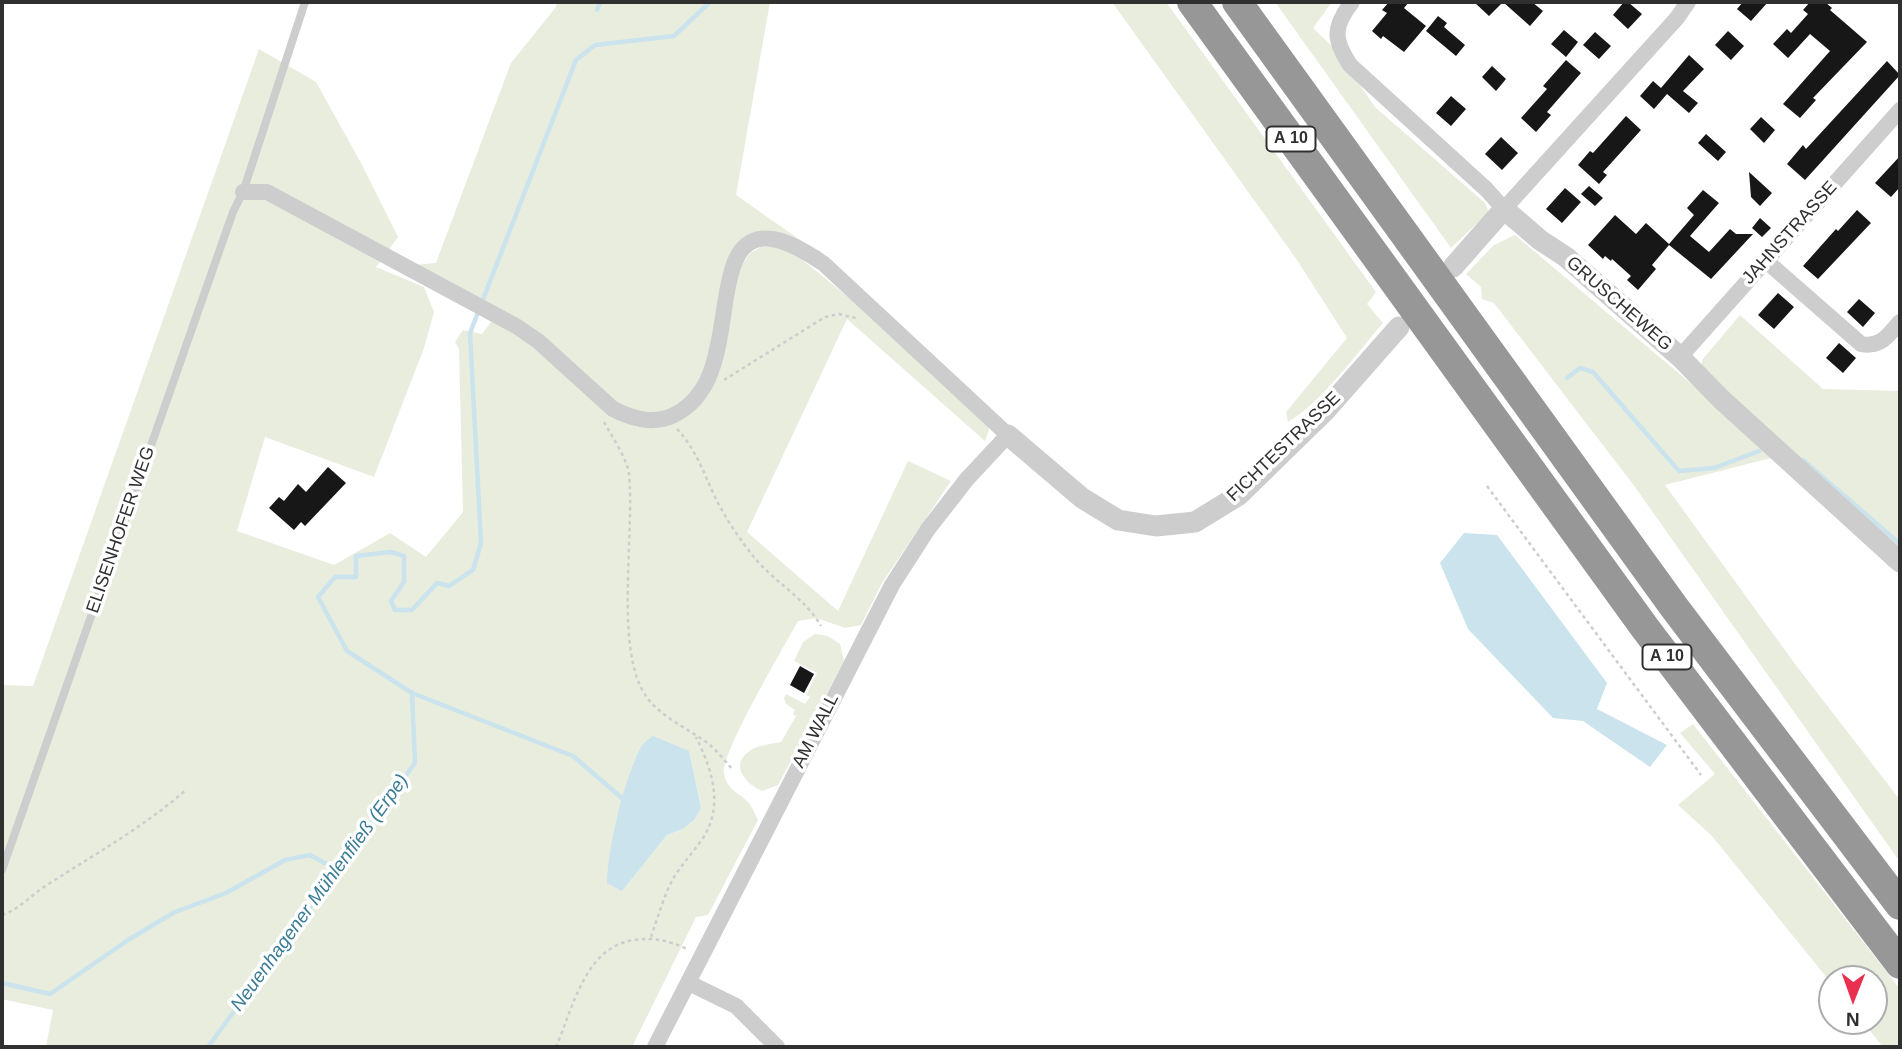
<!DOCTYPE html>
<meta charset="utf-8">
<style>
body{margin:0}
#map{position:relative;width:1902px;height:1049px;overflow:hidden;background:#fff;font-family:Arial,sans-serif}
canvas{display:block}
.frame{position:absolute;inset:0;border:4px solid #303030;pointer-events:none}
.north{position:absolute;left:1818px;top:965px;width:70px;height:70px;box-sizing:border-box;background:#fff;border:2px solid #acacac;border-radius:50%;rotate:181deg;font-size:19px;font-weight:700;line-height:28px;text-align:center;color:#303030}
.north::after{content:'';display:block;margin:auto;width:24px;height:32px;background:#ea2f50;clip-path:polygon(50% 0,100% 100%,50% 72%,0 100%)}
</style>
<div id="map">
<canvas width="1902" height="1049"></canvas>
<div class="frame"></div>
<div class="north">N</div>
</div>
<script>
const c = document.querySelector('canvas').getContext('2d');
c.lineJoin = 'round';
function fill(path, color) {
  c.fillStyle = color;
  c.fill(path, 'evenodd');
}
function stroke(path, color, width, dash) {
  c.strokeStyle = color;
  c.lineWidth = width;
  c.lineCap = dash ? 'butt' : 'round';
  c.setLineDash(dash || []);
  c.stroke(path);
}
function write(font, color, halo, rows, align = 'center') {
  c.font = font + ' Arial,sans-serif';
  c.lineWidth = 7;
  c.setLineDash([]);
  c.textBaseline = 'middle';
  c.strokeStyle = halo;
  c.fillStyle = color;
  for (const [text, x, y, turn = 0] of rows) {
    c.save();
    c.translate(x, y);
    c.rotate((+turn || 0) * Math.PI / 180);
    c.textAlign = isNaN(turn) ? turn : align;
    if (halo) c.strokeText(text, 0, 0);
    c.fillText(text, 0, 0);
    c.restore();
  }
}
fill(new Path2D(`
 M 557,2 L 770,2 L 736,195 L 810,247 C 791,236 775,227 753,234 L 699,384 L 676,408 L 662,412 L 639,412 L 615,402 L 414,265 L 436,263 L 511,63 L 556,7 Z
 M 1112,2 L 1166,2 L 1376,292 L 1367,304 L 1383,323 C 1357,353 1322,402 1288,422 L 1286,412 L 1347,338 L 1297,260 Z
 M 1275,2 L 1332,2 L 1313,28 L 1336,50 L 1375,107 L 1485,203 L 1489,212 L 1451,248 Z
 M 259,49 L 316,82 L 361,163 L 398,237 L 376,267 L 424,287 L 434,312 L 424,348 L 374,477 L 265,437 L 237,531 L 334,565 L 390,533 L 426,557 L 463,512 L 459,349 L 455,342 L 463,330 L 482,334 L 494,318 L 545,353 L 611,416 L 637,427 L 657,428 L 685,418 L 707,397 L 720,370 L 740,268 L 750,253 L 761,247 L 779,247 L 794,253 L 853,301 L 990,426 L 985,441 L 847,319 L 747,532 L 838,611 L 908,461 L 951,481 L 882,583 L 861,625 L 845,628 L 817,618 L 798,621 C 785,645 721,753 724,773 C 726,788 737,792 747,801 C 752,806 755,814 758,820 L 708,915 L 696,917 L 632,1047 L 46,1047 L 53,1010 L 2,999 L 2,685 L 33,686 ZM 689,751 L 701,806 L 695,819 L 683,829 L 667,835 L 622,891 Z
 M 1515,235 L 1772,452 L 1771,458 L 1665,485 L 1795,664 L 1900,800 L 1900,862 L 1635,487 L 1494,303 L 1482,299 L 1481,287 L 1466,274 L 1494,245 Z
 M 1740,315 L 1823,389 L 1900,391 L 1900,548 L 1701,370 L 1702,360 Z
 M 815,634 L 828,636 L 840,644 L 844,661 L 778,785 L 762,791 C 746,784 730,766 748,752 C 756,745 771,744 781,742 L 796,716 L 793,714 L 795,710 L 786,704 L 784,698 L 786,694 L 805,704 L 810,697 L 806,695 L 817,673 L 794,661 L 803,642 Z
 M 1693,724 L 1900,989 L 1900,1047 L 1883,1047 L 1862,1021 L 1874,1021 L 1874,979 L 1832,979 L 1832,984 L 1712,836 L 1678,805 L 1715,774 L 1680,733 Z`), '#e8edde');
fill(new Path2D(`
 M 1464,533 L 1497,535 L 1607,683 L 1597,709 L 1667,745 L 1650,767 L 1583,721 L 1553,718 L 1468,629 L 1440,563 Z
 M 653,736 L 689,751 L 701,807 L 695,819 L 683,829 L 667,835 L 622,891 L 607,883 C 608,846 624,780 641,747 C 644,742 649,739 653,736 Z`), '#cae3ed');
stroke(new Path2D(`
 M 597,10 L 600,2
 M 1567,378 L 1580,368 L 1593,372 L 1679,471 L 1714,468 L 1759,451
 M 1803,460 L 1900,544
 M 623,799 L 573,756 L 412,693 L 347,651 L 318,597 L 335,577 L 356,577 L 356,556 L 391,552 L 404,556 L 404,582 L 391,601 L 395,610 L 412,610 L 437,583 L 449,586 L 473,570 L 481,543 L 470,333 L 576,60 L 595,45 L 674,36 L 710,2
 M 2,983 L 50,994 L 128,940 L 175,912 L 226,893 L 285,860 L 310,855 L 337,870
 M 208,1047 L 415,763 L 412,693`), '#cae3ed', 4.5);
fill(new Path2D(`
 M 1389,2 L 1409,2 L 1404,8 L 1426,26 L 1404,52 L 1383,36 L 1381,39 L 1372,31 L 1387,13 L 1382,10 Z
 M 1474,2 L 1503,2 L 1489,16 Z
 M 1503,2 L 1532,2 L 1543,11 L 1530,26 Z
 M 1624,2 L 1628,2 L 1642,14 L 1628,29 L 1613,15 Z
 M 1743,2 L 1768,2 L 1751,21 L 1737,9 Z
 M 1810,2 L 1825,2 L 1832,8 L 1830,10 L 1867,42 L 1813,98 L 1816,100 L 1800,118 L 1783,104 L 1830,51 L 1810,34 L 1788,58 L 1773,44 L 1787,29 L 1791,33 L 1808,14 L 1803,10 Z
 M 1438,16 L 1447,23 L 1444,27 L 1465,45 L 1456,56 L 1426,31 Z
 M 1564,30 L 1578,42 L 1566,57 L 1551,44 Z
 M 1728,31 L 1744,46 L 1731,60 L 1715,45 Z
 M 1595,32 L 1611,46 L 1599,59 L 1583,45 Z
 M 1689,55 L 1704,69 L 1683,91 L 1698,103 L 1689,113 L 1667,94 L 1654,109 L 1640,96 L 1653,81 L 1661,88 Z
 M 1566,60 L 1581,73 L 1547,112 L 1551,115 L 1536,132 L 1521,118 L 1547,89 L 1543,86 Z
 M 1887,61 L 1900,75 L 1805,180 L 1787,164 L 1803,145 L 1806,149 Z
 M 1492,66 L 1506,79 L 1496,91 L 1482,77 Z
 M 1451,96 L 1466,109 L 1451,126 L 1436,113 Z
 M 1626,116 L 1641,130 L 1603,172 L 1607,175 L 1599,184 L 1578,165 L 1590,151 L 1593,153 Z
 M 1761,117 L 1775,130 L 1764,143 L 1750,129 Z
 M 1706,134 L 1726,152 L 1718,161 L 1698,143 Z
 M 1501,137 L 1518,153 L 1502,170 L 1485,154 Z
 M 1900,156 L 1900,187 L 1891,197 L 1875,183 Z
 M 1749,172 L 1772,193 L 1760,206 L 1751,197 Z
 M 1589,186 L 1603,198 L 1595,206 L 1581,194 Z
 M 1565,188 L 1581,202 L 1562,223 L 1546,209 Z
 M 1703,190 L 1719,203 L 1690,236 L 1709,252 L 1730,229 L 1736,234 L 1753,234 L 1711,279 L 1669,245 L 1652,265 L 1656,269 L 1638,290 L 1627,280 L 1631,276 L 1612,259 L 1611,261 L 1605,256 L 1603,259 L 1588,245 L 1615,215 L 1636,234 L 1646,223 L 1669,244 L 1694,215 L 1687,208 Z
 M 1857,210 L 1871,223 L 1818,279 L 1803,266 L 1836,229 L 1838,231 Z
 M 1760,218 L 1771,228 L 1762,237 L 1752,228 Z
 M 1778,293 L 1794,307 L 1774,329 L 1758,315 Z
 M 1859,299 L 1875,313 L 1863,327 L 1847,312 Z
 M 1839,343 L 1856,358 L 1843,373 L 1826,358 Z
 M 328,467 L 346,483 L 305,526 L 301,522 L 294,530 L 269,508 L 279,497 L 284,501 L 298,484 L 306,492 Z
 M 800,666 L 814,674 L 804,693 L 790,685 Z`), '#171717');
stroke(new Path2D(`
 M 724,380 L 825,317 L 839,314 L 859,319
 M 604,422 C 611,435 628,460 629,474 C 635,532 614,651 646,696 C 661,718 690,729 710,745 C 718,752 725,761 732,769
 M 677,429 C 696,449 704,474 716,499 C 726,519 740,540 754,557 C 774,582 805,598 821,626
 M 1487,486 L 1701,775
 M 2,915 C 20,909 31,895 47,885 C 95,854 144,827 187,789
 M 651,937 C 658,917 664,895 674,877 C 683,863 694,851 703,838 C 724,806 712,769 696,737
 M 556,1047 C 573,1008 585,946 635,940 C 654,937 670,941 687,949`), '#cdcdcd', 2.5, [3.5, 3.5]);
stroke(new Path2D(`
 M 2,870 L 233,212 L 243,192 L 305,2`), '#cdcdcd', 8);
stroke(new Path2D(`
 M 1352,2 C 1333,27 1333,39 1350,65 L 1486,189 L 1504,209 L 1677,18 L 1688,2
 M 243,192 L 267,192 L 516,326 L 538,341 L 613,409 C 633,419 653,425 674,415 C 727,389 717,315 733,267 C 749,217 795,244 824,264 L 1008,435 L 967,479 L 928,529 L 892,585 L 655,1047
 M 1765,260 L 1861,344 C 1881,348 1888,335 1900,322
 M 1680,357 L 1900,110
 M 689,983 L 736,1006 L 777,1047`), '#cdcdcd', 16);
stroke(new Path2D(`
 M 1453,267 L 1504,209 L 1540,240 L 1566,257 L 1680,357 L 1721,399 L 1900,562
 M 1008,435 L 1082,498 L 1118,520 L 1156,526 L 1195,522 L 1239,495 L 1325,411 L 1399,327`), '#cdcdcd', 21);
stroke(new Path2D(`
 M 1192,2 L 1645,628 L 1900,964
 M 1237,2 L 1674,607 L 1900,905`), '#979797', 30);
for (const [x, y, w] of [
 [1291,139,49],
 [1667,657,49]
]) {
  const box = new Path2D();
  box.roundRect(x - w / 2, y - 12.5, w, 25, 5);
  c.fillStyle = '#fff';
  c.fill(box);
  stroke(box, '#303030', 2);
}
write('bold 16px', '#303030', null, [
 ["A 10",1291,139],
 ["A 10",1667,657]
]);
write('18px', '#303030', '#fff', [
 ["JAHNSTRASSE",1790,233,-48],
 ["GRUSCHEWEG",1619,304,41],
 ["FICHTESTRASSE",1284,447,-44],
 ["ELISENHOFER WEG",121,530,-71],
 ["AM WALL",816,731,-63]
]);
write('italic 19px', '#3b7c95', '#fff', [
 ["Neuenhagener Mühlenfließ (Erpe)",320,893,-54]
]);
</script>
